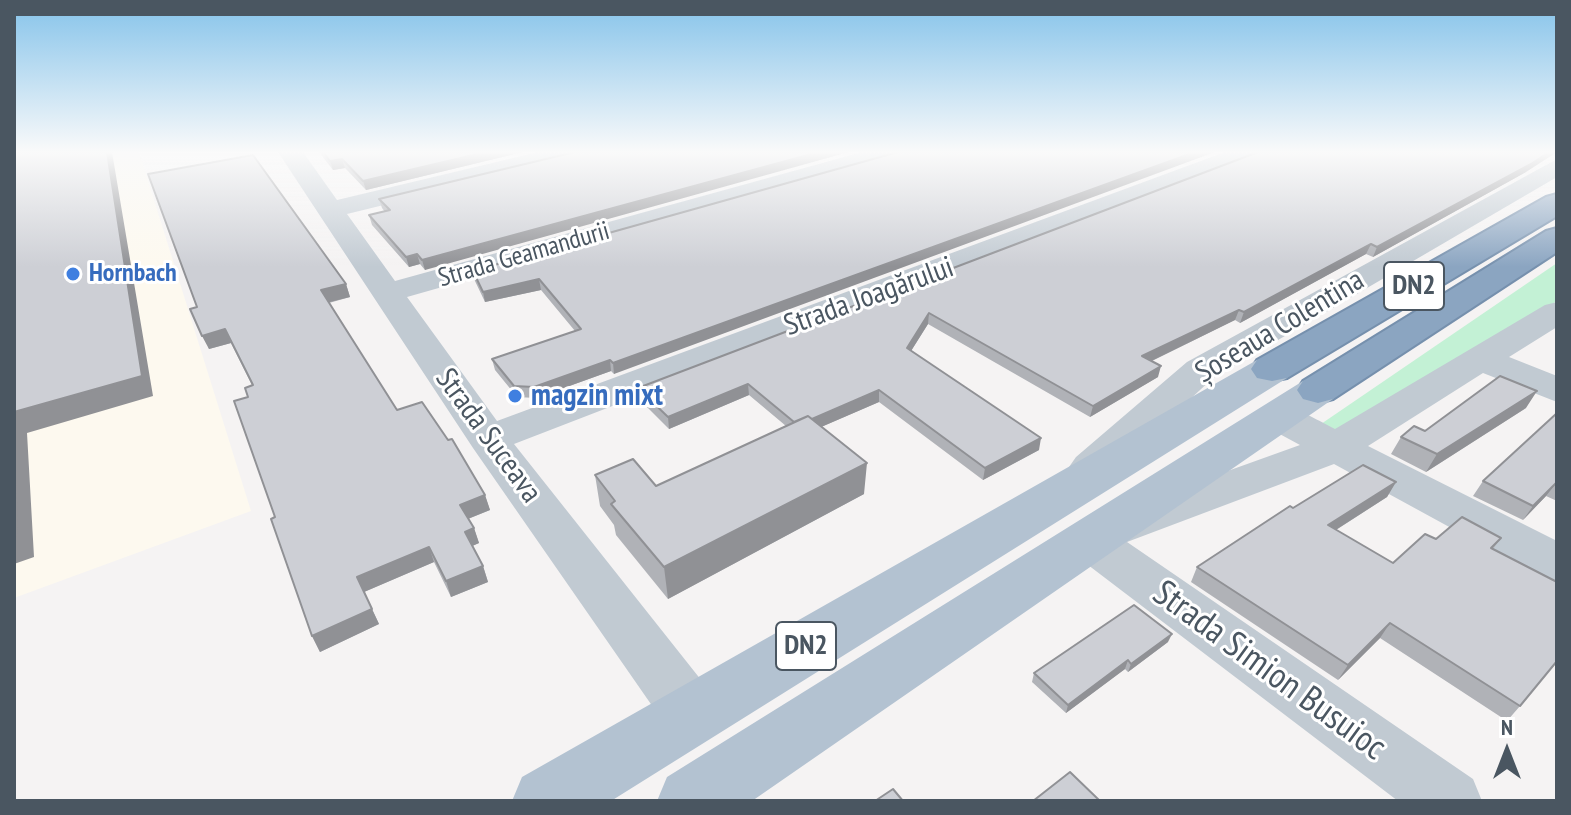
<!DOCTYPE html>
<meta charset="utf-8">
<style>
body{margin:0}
#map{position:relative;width:1571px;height:815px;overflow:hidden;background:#f5f3f3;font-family:"PT Sans Narrow",sans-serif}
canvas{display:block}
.frame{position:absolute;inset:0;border:16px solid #4a5661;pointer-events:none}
.north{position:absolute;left:1467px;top:711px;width:80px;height:80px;-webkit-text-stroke:6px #fff;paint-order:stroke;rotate:0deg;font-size:22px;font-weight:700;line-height:32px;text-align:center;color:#4a5661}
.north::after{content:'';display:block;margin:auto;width:28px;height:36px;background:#4a5661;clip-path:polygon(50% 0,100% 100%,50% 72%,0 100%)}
</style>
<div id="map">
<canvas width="1571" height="815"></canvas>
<div class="frame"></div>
<div class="north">N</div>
</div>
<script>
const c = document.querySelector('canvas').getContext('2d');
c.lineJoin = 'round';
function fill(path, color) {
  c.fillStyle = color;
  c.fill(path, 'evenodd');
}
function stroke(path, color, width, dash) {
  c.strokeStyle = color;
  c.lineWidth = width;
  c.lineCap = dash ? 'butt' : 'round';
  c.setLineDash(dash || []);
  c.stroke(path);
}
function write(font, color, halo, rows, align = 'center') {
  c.font = font + ' "PT Sans Narrow",sans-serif';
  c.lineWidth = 6;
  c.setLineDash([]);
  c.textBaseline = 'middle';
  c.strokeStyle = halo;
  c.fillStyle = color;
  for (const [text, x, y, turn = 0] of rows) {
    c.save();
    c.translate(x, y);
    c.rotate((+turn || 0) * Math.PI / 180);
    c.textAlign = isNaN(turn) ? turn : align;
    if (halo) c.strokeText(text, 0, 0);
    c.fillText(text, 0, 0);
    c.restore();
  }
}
fill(new Path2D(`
 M 14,152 L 139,152 L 251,511 L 14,598 Z`), '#fdf9ef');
fill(new Path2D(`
 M 1557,263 L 1557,301 L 1339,434 L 1321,424 Z`), '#c3f1d5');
const highway = new Path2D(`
 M 1557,194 L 1557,216 L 1287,378 L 1272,381 L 1257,378 L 1251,369 L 1257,360 L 1546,197 Z
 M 1557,228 L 1557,252 L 1333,399 L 1318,403 L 1303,399 L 1297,390 L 1303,381 L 1546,231 Z`);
stroke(highway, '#7690ad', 4);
fill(new Path2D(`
 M 278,152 L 303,152 L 337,200 L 538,152 L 583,152 L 580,157 L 347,214 L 395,281 L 862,152 L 903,152 L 900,157 L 407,297 L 497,421 L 1225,152 L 1260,152 L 1257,157 L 514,444 L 713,695 L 722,714 L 713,733 L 692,740 L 671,733 L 473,448 Z
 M 1557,159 L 1557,177 L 1213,378 L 1106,477 L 1091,481 L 1076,477 L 1069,467 L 1076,457 L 1187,362 Z
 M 1557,302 L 1557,327 L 1509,357 L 1557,376 L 1557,402 L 1483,373 L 1368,446 L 1557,541 L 1557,582 L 1539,576 L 1334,464 L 1127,542 L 1473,779 L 1482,801 L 1398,801 L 1071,552 L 1064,540 L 1071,528 L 1088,522 L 1102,527 L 1108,514 L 1300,445 L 1263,425 L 1257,416 L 1263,407 C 1289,401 1311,417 1335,429 L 1545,305 Z`), '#c1cad2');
fill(new Path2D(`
 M 1272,357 L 1287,360 L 1293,369 L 1287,378 L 611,801 L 512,801 L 522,777 L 1257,360 Z
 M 1318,377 L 1333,381 L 1339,390 L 1333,399 L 752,801 L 657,801 L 667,777 L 1303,381 Z`), '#b3c2d1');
fill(highway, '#8ba5c1');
fill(new Path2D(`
 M 319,152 L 523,152 L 366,190 L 345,168 L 333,170 Z
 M 575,152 L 425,270 L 420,264 L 409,267 L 372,225 L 369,215 L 385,212 L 382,208 L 379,199 Z
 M 898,152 L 614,374 L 611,371 L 536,398 L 517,397 L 495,370 L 492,359 L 575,331 L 541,290 L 485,302 L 475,281 L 473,271 Z
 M 1258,152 L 1526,172 L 1373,257 L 1366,254 L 1240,323 L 1235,320 L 1152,361 L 1158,377 L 1090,417 L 928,324 L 911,351 L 1039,450 L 983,480 L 879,402 L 821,427 L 864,494 L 668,599 L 616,535 L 614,525 L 600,506 L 595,475 L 656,486 L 786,426 L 749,395 L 669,429 L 639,399 L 638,388 Z
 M 346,284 L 350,297 L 329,303 L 397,410 L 485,495 L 490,510 L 468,519 L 474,528 L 479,543 L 472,546 L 483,566 L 488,582 L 451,597 L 434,562 L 364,592 L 379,624 L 320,652 L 312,636 L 275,517 L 248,397 L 252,385 L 231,343 L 209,349 L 197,307 Z
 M 1526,408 L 1426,472 L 1391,454 L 1401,437 Z
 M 1557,413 L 1557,501 L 1546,496 L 1523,520 L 1473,496 L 1483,481 Z
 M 1396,482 L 1387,497 L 1336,530 L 1393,563 L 1436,539 L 1501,538 L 1493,549 L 1520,706 L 1507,721 L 1380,638 L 1338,680 L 1191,582 L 1197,567 L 1293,508 Z
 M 1168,642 L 1128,672 L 1125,669 L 1066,713 L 1032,682 L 1034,673 Z`), '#b0b2b7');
fill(new Path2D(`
 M 107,152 L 112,152 L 153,396 L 27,433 L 34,557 L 14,564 L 14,412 Z
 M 486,152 L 523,152 L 366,190 L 363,181 Z
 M 819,152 L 849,152 L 425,270 L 422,260 Z
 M 1195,152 L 1215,152 L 614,374 L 613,363 Z
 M 1549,152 L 1557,152 L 1526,172 L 1373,257 L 1377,247 Z
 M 342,159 L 345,168 L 333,170 L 330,161 Z
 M 1371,244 L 1366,254 L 1240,323 L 1244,312 Z
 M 417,254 L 420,264 L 409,267 L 406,257 Z
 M 539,279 L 541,290 L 485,302 L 483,292 Z
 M 346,284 L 350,297 L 326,303 L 321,290 Z
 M 1239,310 L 1235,320 L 1139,367 L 1142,356 Z
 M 929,313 L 928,324 L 906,359 L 907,348 Z
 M 225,329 L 231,343 L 209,349 L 202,336 Z
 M 610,360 L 611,371 L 536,398 L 534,387 Z
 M 1161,366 L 1158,377 L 1090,417 L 1093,406 Z
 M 748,384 L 749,395 L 669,429 L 668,417 Z
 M 879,390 L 879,402 L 798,437 L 798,425 Z
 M 1537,391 L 1526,408 L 1426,472 L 1437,454 Z
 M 1041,438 L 1039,450 L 983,480 L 985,468 Z
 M 867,463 L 864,494 L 668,599 L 664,567 Z
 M 1396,482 L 1387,497 L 1320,540 L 1328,525 Z
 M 1557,482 L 1546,496 L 1523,520 L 1533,506 Z
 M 485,495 L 490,510 L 465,520 L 460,505 Z
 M 474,528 L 479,543 L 470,547 L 465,532 Z
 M 429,547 L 434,562 L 364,592 L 357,577 Z
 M 483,566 L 488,582 L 451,597 L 446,581 Z
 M 372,609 L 379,624 L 320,652 L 312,636 Z
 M 1390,623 L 1380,638 L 1338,680 L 1348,665 Z
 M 1172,634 L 1168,642 L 1128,672 L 1131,664 Z
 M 1128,660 L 1125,669 L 1066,713 L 1068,705 Z`), '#909195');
const building = new Path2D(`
 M 14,152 L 107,152 L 142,376 L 14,412 Z
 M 323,152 L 486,152 L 363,181 L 342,159 L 330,161 Z
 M 575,152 L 819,152 L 422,260 L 417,254 L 406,257 L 369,215 L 390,210 L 379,199 Z
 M 898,152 L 1195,152 L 613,363 L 610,360 L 534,387 L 514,386 L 492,359 L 581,329 L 539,279 L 483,292 L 473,271 Z
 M 1258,152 L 1549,152 L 1531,164 L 1377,247 L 1371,244 L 1244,312 L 1239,310 L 1142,356 L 1161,366 L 1093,406 L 929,313 L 907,348 L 1041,438 L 985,468 L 879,390 L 812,419 L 808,416 L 794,422 L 748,384 L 668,417 L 638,388 Z
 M 253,155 L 346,284 L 321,290 L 397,410 L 422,402 L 448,440 L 452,439 L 485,495 L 460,505 L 474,528 L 465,532 L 483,566 L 446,581 L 429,547 L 357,577 L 372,609 L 312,636 L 271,519 L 275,517 L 234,401 L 248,397 L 245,388 L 253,385 L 225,329 L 202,336 L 190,309 L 197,307 L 148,174 Z
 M 1500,376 L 1537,391 L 1437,454 L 1401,437 L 1414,426 L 1425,431 Z
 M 1557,413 L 1557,482 L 1533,506 L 1483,481 Z
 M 808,416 L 867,463 L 664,567 L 611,504 L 615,501 L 595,475 L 633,459 L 656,486 Z
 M 14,433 L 17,535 L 14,536 Z
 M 1363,465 L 1396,482 L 1328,525 L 1393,563 L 1425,534 L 1436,539 L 1462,517 L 1501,538 L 1491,548 L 1557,582 L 1557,661 L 1520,706 L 1390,623 L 1348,665 L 1197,567 L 1290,506 L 1293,508 Z
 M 1134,605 L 1172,634 L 1131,664 L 1128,660 L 1068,705 L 1034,673 Z
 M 1070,772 L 1100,801 L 1033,801 Z
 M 893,789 L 903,801 L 875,801 Z`);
fill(building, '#cdcfd5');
stroke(building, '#909195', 2);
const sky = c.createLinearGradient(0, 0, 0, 267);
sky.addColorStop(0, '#85c3ea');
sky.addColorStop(0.57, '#fafafa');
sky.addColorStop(1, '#fafafa00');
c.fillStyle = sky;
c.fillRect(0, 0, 1571, 267);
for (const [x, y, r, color] of [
 [73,274,8,"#3f7fe0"],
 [515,396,8,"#3f7fe0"]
]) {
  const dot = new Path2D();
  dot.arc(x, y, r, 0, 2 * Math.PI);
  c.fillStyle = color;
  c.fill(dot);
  stroke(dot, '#fff', 3);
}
write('26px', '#4a5661', '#fff', [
 ["Strada Geamandurii",524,255,-16]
]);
write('bold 26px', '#366cbe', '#fff', [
 ["Hornbach",89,274]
], 'left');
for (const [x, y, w] of [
 [1414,286,60],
 [806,646,60]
]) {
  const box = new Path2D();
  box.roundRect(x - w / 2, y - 24, w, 48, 6);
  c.fillStyle = '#fff';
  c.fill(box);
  stroke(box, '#4a5661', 2);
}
write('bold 28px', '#4a5661', null, [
 ["DN2",1414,286],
 ["DN2",806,646]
]);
write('30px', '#4a5661', '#fff', [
 ["Strada Joagărului",869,297,-20],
 ["Șoseaua Colentina",1280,327,-31],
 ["Strada Suceava",488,436,54]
]);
write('bold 30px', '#366cbe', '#fff', [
 ["magzin mixt",531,396]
], 'left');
write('36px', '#4a5661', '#fff', [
 ["Strada Simion Busuioc",1269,671,36]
]);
</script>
